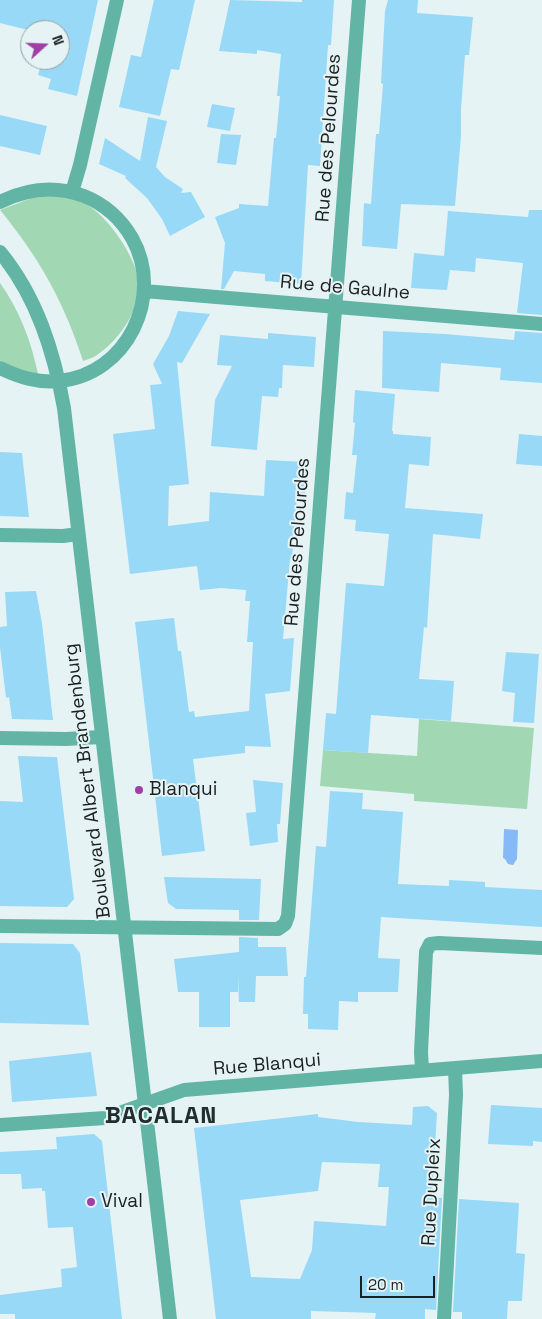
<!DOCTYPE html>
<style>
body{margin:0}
#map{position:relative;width:542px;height:1319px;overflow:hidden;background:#e5f3f5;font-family:"Space Grotesk",sans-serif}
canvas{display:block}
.north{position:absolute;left:20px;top:20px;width:50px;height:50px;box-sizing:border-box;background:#e5f3f5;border:1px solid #949fa0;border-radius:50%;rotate:70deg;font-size:14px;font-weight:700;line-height:20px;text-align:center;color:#1b2021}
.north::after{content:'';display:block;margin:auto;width:18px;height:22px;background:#a03ea5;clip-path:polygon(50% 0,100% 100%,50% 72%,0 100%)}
.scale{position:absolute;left:360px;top:1276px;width:75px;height:22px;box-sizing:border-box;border:2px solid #1b2021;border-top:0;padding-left:6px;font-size:15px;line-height:18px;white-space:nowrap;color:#1b2021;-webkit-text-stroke:4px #e5f3f5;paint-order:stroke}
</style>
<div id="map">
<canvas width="542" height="1319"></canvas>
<div class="north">N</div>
<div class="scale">20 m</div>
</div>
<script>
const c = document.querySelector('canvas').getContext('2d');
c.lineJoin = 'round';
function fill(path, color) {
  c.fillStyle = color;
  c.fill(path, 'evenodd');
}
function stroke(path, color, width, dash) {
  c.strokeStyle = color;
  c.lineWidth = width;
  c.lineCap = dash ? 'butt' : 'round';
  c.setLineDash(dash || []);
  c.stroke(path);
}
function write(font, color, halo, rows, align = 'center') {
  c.font = font + ' "Space Grotesk",sans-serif';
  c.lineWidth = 4;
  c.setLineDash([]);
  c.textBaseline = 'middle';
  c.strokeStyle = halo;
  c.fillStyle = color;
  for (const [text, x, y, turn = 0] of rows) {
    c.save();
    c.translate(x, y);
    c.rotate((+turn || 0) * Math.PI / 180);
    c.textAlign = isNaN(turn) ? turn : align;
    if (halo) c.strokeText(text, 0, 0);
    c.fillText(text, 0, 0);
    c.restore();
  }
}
fill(new Path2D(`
 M 47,195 C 60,196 72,198 84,203 C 107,214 139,260 139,286 C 140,311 117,342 97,355 C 93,358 88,359 83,361 C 64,302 40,259 0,210 L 37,196 Z
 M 0,283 C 20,311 31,341 38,374 L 4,365 L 0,360 Z
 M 419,719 L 534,728 L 527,809 L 414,801 L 414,794 L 320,786 L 323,750 L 417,756 Z`), '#a1d8b3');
fill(new Path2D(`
 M 504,829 L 518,830 L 517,859 L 513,865 L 508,864 L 505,859 L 503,858 Z`), '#86baf7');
fill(new Path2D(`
 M 0,0 L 98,0 L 77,96 L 48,89 L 51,79 L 38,75 L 42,60 L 60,60 L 60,30 L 28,30 L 0,23 Z
 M 154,0 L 195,0 L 179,70 L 171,69 L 160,116 L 119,107 L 131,55 L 141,57 Z
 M 230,0 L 302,2 L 302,0 L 334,0 L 331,45 L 328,45 L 320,166 L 308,165 L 301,284 L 265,281 L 265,274 L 234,271 L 224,289 L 221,289 L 225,243 L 215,217 L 239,208 L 239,204 L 268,206 L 274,138 L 276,138 L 280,96 L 277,96 L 281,54 L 257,50 L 257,54 L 219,51 Z
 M 388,0 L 418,0 L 417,13 L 473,17 L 469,55 L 465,55 L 461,109 L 461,136 L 455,206 L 401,204 L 397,249 L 362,246 L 364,203 L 371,204 L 376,134 L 379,134 L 383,84 L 381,83 L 385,11 Z
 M 212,104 L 235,108 L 230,131 L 207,127 Z
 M 0,115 L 47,126 L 40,155 L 0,146 Z
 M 148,117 L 167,121 L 156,167 L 165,177 L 183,189 L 181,193 L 191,192 L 205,217 L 170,236 L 162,219 L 147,198 L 125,178 L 126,176 L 99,164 L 105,138 L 140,161 Z
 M 221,134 L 241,135 L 236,165 L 217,163 Z
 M 529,210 L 542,210 L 542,315 L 517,313 L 523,263 L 476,258 L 475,272 L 450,270 L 447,290 L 411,288 L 414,253 L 444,256 L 448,211 L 528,217 Z
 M 178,311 L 210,314 L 182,363 L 177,362 L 189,484 L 169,486 L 168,526 L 209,521 L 210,492 L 264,496 L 266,460 L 307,462 L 305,496 L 297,496 L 292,559 L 290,559 L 283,639 L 294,638 L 290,691 L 265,694 L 271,747 L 245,746 L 245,753 L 193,759 L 205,851 L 162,856 L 135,622 L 174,618 L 178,651 L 181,651 L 189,712 L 194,711 L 195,717 L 249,711 L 253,642 L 247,642 L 250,601 L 245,601 L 246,590 L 221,588 L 200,590 L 197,566 L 130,574 L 113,434 L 155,429 L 150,385 L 162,384 L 153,364 L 169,336 Z
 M 383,331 L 445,334 L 514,340 L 515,331 L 542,333 L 542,383 L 500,380 L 501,368 L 441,363 L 439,392 L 382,388 Z
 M 268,333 L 316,337 L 314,367 L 283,365 L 282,388 L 279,388 L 278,397 L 262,396 L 257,450 L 211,446 L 215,400 L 232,366 L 217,365 L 220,335 L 268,339 Z
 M 355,390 L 395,394 L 392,431 L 393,431 L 393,434 L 431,437 L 429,466 L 409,464 L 405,508 L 483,514 L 480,539 L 433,534 L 427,628 L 424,627 L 419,679 L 454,681 L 451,721 L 371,715 L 368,753 L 323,750 L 326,713 L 336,714 L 346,583 L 384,586 L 389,534 L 355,531 L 356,520 L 344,519 L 346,492 L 353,493 L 357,455 L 352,455 L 355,423 L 353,422 Z
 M 519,434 L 542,436 L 542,466 L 516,464 Z
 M 0,452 L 22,453 L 29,517 L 0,516 Z
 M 36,591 L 42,623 L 53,720 L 12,719 L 9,697 L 6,698 L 0,647 L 0,627 L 7,626 L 5,592 Z
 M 506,652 L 539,654 L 534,723 L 513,722 L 515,693 L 502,691 Z
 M 18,756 L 57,757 L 74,899 L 67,907 L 0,906 L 0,801 L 23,802 Z
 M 253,780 L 283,783 L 280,824 L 277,824 L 278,842 L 250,846 L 246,813 L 256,812 Z
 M 330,791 L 363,793 L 362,809 L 403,812 L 398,884 L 449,886 L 449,880 L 485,882 L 485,887 L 542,890 L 542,927 L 381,917 L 378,958 L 400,959 L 398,992 L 358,992 L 358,1002 L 339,1001 L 338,1030 L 308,1029 L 308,1014 L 303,1014 L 304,977 L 306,977 L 316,846 L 326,847 Z
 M 164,877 L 261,879 L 259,920 L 239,920 L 239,910 L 176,909 L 168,903 Z
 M 239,937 L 258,938 L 258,947 L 286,947 L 288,976 L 256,976 L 255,1002 L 239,1002 L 238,976 L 238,992 L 230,992 L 230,1027 L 199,1027 L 199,992 L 178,992 L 174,959 L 239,952 Z
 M 0,943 L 73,944 L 80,953 L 89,1025 L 0,1023 Z
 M 91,1052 L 97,1096 L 12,1102 L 9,1061 Z
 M 491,1105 L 542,1108 L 542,1142 L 533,1141 L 533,1146 L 488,1144 Z
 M 428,1106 L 437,1113 L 432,1197 L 442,1198 L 436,1310 L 425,1309 L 425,1319 L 375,1319 L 376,1313 L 311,1311 L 311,1319 L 216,1319 L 194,1128 L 318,1114 L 318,1117 L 358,1122 L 412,1125 L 413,1107 ZM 322,1162 L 380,1164 L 378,1187 L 389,1187 L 386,1226 L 314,1221 L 312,1250 L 300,1279 L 251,1277 L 240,1200 L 318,1191 Z
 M 94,1134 L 102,1141 L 122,1319 L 15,1319 L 15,1314 L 0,1314 L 0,1295 L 62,1287 L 61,1269 L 77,1267 L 73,1227 L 48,1228 L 45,1191 L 42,1191 L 42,1188 L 22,1189 L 21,1174 L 0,1174 L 0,1152 L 57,1149 L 56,1137 Z
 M 459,1199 L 519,1203 L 516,1253 L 525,1254 L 522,1301 L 508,1301 L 507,1319 L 462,1319 L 462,1312 L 453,1312 Z`), '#98d9f7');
stroke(new Path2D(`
 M 72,192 L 80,165 L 117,0
 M 0,202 C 28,188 55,185 84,196 C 104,204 121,219 132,238 C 165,296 127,375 59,381 C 37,383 19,377 0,368
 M 144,291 L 542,324
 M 0,535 L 63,536 L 78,534
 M 0,738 L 66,739 L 101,737
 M 0,926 L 278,929 L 285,924 L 288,916 L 359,0
 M 422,1070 L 421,1052 L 426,952 L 430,944 L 439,943 L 542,948
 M 0,1125 L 105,1118 L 184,1090 L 542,1061
 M 444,1319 L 456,1095 L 455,1068`), '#62b5a5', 14);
stroke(new Path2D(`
 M 0,252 C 37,297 54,352 64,408 L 170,1319`), '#62b5a5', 14);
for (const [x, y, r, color] of [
 [139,790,5,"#a03ea5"],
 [91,1202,5,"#a03ea5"]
]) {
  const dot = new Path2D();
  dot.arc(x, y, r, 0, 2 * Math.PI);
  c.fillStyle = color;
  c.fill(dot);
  stroke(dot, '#e5f3f5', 2);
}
write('19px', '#1b2021', '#e5f3f5', [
 ["Rue des Pelourdes",329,138,-86],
 ["Rue de Gaulne",345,288,5],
 ["Rue des Pelourdes",298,542,-86],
 ["Boulevard Albert Brandenburg",88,781,-97],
 ["Rue Blanqui",267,1065,-5],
 ["Rue Dupleix",432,1192,-87]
]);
write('19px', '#1b2021', '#e5f3f5', [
 ["Blanqui",149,790],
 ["Vival",101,1202]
], 'left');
c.letterSpacing = '1px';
write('bold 24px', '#222d2e', '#e5f3f5', [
 ["BACALAN",161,1116]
]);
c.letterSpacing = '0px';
</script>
